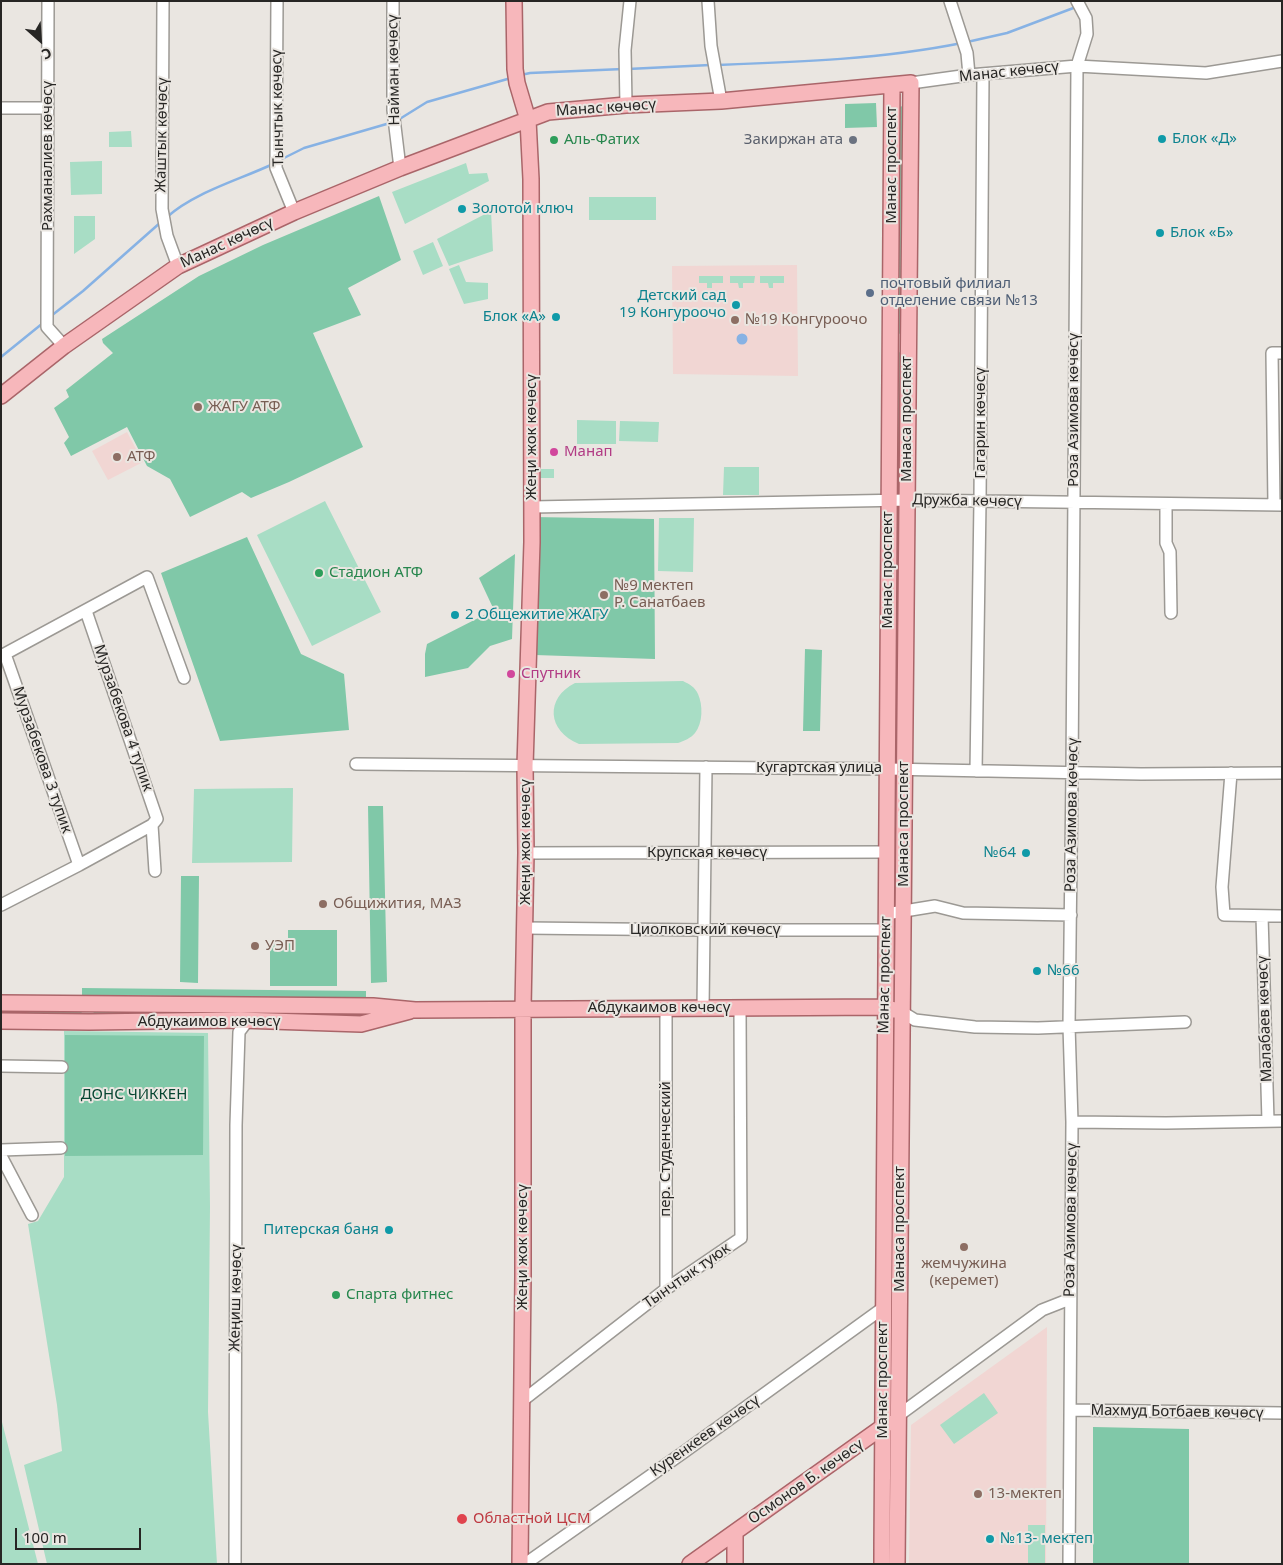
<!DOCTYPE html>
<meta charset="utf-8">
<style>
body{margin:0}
#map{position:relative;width:1283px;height:1565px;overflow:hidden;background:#eae6e1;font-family:"Noto Sans",sans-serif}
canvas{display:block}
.frame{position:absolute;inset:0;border:2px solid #272624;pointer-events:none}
.north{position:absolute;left:15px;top:15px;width:50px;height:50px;-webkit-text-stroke:4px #eae6e1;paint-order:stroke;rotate:154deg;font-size:14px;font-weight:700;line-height:20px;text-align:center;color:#272624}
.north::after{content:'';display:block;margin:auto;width:18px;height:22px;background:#272624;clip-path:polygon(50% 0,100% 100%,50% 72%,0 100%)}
.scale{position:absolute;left:15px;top:1528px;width:126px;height:22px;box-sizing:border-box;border:2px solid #272624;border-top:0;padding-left:6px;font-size:15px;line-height:18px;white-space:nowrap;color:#272624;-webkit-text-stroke:4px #eae6e1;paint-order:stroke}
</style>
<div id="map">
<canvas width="1283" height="1565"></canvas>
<div class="frame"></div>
<div class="north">С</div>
<div class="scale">100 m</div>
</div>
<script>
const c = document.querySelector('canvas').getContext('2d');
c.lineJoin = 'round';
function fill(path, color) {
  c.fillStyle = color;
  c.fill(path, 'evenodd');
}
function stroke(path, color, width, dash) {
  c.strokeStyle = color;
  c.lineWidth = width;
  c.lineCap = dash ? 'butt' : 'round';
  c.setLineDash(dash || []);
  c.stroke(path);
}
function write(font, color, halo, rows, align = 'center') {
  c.font = font + ' "Noto Sans",sans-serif';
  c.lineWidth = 4;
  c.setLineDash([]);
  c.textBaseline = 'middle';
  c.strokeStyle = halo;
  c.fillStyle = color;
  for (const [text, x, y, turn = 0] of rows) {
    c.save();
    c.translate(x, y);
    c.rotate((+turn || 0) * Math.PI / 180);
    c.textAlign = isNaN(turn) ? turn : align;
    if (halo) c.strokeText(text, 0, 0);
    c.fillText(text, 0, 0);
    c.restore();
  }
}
fill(new Path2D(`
 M 797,265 L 798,376 L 673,374 L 672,266 Z
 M 127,432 L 143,462 L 108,480 L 92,451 Z
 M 1047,1327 L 1046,1564 L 909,1564 L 911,1425 Z`), '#f1d6d3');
fill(new Path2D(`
 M 131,131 L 132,147 L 109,147 L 109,132 Z
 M 102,161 L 102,194 L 71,195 L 70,162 Z
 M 466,163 L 469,174 L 487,173 L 489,181 L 405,224 L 392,192 Z
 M 589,197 L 656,197 L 656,220 L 589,220 Z
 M 491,211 L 493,251 L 449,266 L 437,239 Z
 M 74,216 L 95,216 L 95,239 L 74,254 Z
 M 433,242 L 443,266 L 423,275 L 413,251 Z
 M 459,265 L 466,282 L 488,283 L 488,299 L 464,304 L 449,269 Z
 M 699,276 L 723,276 L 723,283 L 712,283 L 712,288 L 707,288 L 707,283 L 699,283 Z
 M 730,276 L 755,276 L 754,283 L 743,283 L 743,288 L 739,288 L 738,283 L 730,283 Z
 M 760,276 L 784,276 L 784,283 L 773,283 L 773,288 L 769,288 L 768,283 L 760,283 Z
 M 577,420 L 616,421 L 616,444 L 577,444 Z
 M 620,421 L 659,422 L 658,442 L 619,441 Z
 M 724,467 L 759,467 L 759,495 L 723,495 Z
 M 539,469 L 554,469 L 554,478 L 538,478 Z
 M 325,501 L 381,612 L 312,646 L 257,535 Z
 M 659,518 L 694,518 L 693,572 L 658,571 Z
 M 683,681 C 689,684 695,687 698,694 C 703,705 703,723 695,733 C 691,738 684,741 678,743 L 579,744 C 547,731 545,698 575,683 Z
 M 293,788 L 292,862 L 192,863 L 194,789 Z
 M 64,1031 L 208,1033 L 210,1207 L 208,1412 L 217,1564 L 47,1564 L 24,1465 L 62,1451 L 57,1405 L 28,1224 L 38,1221 L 64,1177 Z
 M 984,1393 L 998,1413 L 954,1444 L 940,1425 Z
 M 1,1418 L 38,1564 L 1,1564 Z
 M 1028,1525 L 1045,1525 L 1045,1564 L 1028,1564 Z`), '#a8ddc5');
fill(new Path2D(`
 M 876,103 L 877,127 L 845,128 L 845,104 Z
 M 903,106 L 905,107 L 903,333 L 898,334 L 899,107 Z
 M 379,196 L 401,260 L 348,288 L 361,315 L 313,333 L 363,447 L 289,482 L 251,498 L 242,492 L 190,517 L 170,479 L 147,466 L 127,427 L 71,456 L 64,443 L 69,437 L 54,408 L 69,397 L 66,390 L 113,353 L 103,343 L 102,339 L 199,276 L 263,245 Z
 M 900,352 L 902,352 L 903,485 L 897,487 L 897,354 Z
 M 898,509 L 901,510 L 900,751 L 894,752 L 896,510 Z
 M 533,517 L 654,519 L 655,659 L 535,655 Z
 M 247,537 L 301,654 L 344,674 L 349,730 L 220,741 L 161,573 Z
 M 515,554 L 512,639 L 490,646 L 468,668 L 425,677 L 425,654 L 427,644 L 494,610 L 479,578 Z
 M 805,649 L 822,650 L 820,731 L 803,731 Z
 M 896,786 L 899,786 L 897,907 L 894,907 L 893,904 L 894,788 Z
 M 368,806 L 383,806 L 387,982 L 371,983 Z
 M 181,876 L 199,876 L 198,983 L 180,982 Z
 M 893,918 L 895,918 L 897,921 L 895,1001 L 892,1001 Z
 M 288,930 L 337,930 L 337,986 L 270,986 L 270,941 L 288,940 Z
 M 82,988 L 366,991 L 366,998 L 82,995 Z
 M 1,1008 L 80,1010 L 82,1013 L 81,1016 L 1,1015 Z
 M 94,1010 L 365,1013 L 364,1017 L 93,1015 Z
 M 891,1022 L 895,1022 L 894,1156 L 891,1157 Z
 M 65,1035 L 204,1036 L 203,1155 L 65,1156 Z
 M 892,1165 L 894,1165 L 893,1279 L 891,1279 L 891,1166 Z
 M 893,1284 L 892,1391 L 890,1390 L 890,1286 Z
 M 1093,1427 L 1189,1429 L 1189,1564 L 1093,1564 Z`), '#80c8a8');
fill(new Path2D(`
 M736.5 339a5.5 5.5 0 1 1 11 0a5.5 5.5 0 1 1-11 0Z`), '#87b2e4');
stroke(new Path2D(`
 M 967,42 L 1007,33 L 1076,7
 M 718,65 C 800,62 882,59 962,43
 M 628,69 L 710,65
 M 521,75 L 530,73 L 623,69
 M 398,120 L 427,102 L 511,78
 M 280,160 L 304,148 L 390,123
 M 167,217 C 195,192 239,180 273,164
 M 51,316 L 83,291 L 161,222
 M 1,357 L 43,323`), '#87b2e4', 2.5);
const minor = new Path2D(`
 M 48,1 L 47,327 L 64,346
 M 163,1 L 162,209 L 167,236 L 178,266
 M 277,1 L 276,168 L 294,212
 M 393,1 L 393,110 L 400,168
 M 708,1 L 711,46 L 721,101
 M 950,1 L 967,53 L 969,75
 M 911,83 L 969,75 L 1077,66 L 1206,73 L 1282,61
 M 626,105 L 625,50 L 630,1
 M 1,108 L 48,108
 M 1166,504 L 1166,543 L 1170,552 L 1171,613
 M 1274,505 L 1272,353 L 1282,353
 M 532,507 L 907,500 L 1282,505
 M 5,654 L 79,865
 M 1,656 L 147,577 L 184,678
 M 356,764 L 887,769 L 1141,774 L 1282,773
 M 976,771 L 980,501 L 983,74
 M 1231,773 L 1222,887 L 1224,915 L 1282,916
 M 152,825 L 155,871
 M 526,853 L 887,852
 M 1,905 L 79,865 L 152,825 L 157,819 L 86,611
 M 886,914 L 935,906 L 963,913 L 1071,915
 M 1262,916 L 1268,1121
 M 525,928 L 705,930 L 886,930
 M 666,1008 L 666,1289
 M 703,1008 L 706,767
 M 902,1012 L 915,1020 L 975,1027 L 1038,1028 L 1185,1022
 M 1,1066 L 62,1067
 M 1072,1122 L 1166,1123 L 1282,1121
 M 1,1150 L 61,1148
 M 1,1156 L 32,1215
 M 522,1401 L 666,1289 L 741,1238 L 740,1008
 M 1071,1410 L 1282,1413
 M 899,1415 L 1042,1310 L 1070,1299
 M 235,1564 L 236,1125 L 239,1032 L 248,1020
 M 525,1564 L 684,1452 L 883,1308
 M 1069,1564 L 1072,1122 L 1069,1026 L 1072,773 L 1077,66 L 1087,34 L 1086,18 L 1077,1`);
const major = new Path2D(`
 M 514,1 L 515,69 L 517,83 L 528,120 L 531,179 L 532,542 L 525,766 L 526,853 L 523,1008 L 523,1276 L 520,1564
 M 1,396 L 64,346 L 178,266 L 294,212 L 400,168 L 548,112 L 626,105 L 721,101 L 911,83 L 897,1564
 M 1,1003 L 373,1006 L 415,1010 L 884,1007 L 894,1010
 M 1,1021 L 89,1022 L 240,1020 L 361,1024 L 410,1011
 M 735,1532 L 735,1564
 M 690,1564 L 888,1423
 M 882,1564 C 883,1071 891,578 892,86`);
stroke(minor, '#9c9994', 14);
stroke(major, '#aa6569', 18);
stroke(minor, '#fff', 11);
stroke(major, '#f7b7bb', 15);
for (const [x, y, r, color] of [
 [1162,139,5,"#0f9aa8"],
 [554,140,5,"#2e9e5b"],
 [853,140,5,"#6b7280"],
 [462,209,5,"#0f9aa8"],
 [1160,233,5,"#0f9aa8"],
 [870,293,5,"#5c6f8a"],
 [736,305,5,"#0f9aa8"],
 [556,317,5,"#0f9aa8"],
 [735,320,5,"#8d6e63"],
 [198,407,5,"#8d6e63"],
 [554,452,5,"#d1479c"],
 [117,457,5,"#8d6e63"],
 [319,573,5,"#2e9e5b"],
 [604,595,5,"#8d6e63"],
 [455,615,5,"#0f9aa8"],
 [511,674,5,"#d1479c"],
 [1026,853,5,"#0f9aa8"],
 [323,904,5,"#8d6e63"],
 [255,946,5,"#8d6e63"],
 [1037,971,5,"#0f9aa8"],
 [389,1230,5,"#0f9aa8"],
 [964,1247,5,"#8d6e63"],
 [336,1295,5,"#2e9e5b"],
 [978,1494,5,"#8d6e63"],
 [462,1519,6,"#e0444e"],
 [990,1539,5,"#0f9aa8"]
]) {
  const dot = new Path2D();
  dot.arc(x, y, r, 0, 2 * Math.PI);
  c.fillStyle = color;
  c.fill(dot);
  stroke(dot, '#eae6e1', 2);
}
write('15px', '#272624', '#eae6e1', [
 ["Найман көчөсү",394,70,-91],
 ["Манас көчөсү",1009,72,-6],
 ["Тынчтык көчөсү",278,108,-91],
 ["Манас көчөсү",606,108,-4],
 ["Жаштык көчөсү",162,135,-89],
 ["Рахманалиев көчөсү",48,156,-90],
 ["Манас проспект",892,165,-90],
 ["Манас көчөсү",227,243,-25],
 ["Роза Азимова көчөсү",1074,410,-90],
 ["Манаса проспект",907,419,-90],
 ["Гагарин көчөсү",981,423,-90],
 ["Жеңи жок көчөсү",532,437,-90],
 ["Дружба көчөсү",967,501,1],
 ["Манас проспект",888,570,-90],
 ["Мурзабекова 4 тупик",123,718,71],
 ["Мурзабекова 3 тупик",42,760,71],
 ["Кугартская улица",819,768],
 ["Роза Азимова көчөсү",1072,815,-89],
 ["Манаса проспект",904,824,-90],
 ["Жеңи жок көчөсү",526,842,-90],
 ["Крупская көчөсү",707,853],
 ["Циолковский көчөсү",705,930],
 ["Манас проспект",885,975,-89],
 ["Абдукаимов көчөсү",659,1008],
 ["Малабаев көчөсү",1265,1019,-92],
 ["Абдукаимов көчөсү",209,1022],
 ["пер. Студенческий",666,1149,-90],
 ["Роза Азимова көчөсү",1071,1220,-89],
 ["Манаса проспект",900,1229,-90],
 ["Жеңи жок көчөсү",523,1247,-90],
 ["Тынчтык туюк",687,1276,-35],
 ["Жеңиш көчөсү",236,1298,-89],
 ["Манас проспект",883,1380,-90],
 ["Махмуд Ботбаев көчөсү",1177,1412,1],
 ["Куренкеев көчөсү",705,1436,-35],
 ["Осмонов Б. көчөсү",806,1482,-35]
]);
write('15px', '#0d838f', '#eae6e1', [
 ["Блок «Д»",1172,139],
 ["Золотой ключ",472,209],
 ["Блок «Б»",1170,233],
 ["Детский сад",726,296,"right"],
 ["19 Конгуроочо",726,313,"right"],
 ["Блок «А»",546,317,"right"],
 ["2 Общежитие ЖАГУ",465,615],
 ["№64",1016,853,"right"],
 ["№66",1047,971],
 ["Питерская баня",379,1230,"right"],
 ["№13- мектеп",1000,1539]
], 'left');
write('15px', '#27864d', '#eae6e1', [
 ["Аль-Фатих",564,140],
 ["Стадион АТФ",329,573],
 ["Спарта фитнес",346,1295]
], 'left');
write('15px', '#5b616d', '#eae6e1', [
 ["Закиржан ата",843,140]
], 'right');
write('15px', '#4e5e75', '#eae6e1', [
 ["почтовый филиал",880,284],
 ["отделение связи №13",880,301]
], 'left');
write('15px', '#785e54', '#eae6e1', [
 ["№19 Конгуроочо",745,320],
 ["ЖАГУ АТФ",208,407],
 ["АТФ",127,457],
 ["№9 мектеп",614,586],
 ["Р. Санатбаев",614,603],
 ["Общижития, МАЗ",333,904],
 ["УЭП",265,946],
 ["жемчужина",964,1264,"center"],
 ["(керемет)",964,1281,"center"],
 ["13-мектеп",988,1494]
], 'left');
write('15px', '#b23c85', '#eae6e1', [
 ["Манап",564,452],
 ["Спутник",521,674]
], 'left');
write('15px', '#074531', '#eae6e1', [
 ["ДОНС ЧИККЕН",134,1095]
]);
write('15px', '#be3a42', '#eae6e1', [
 ["Областной ЦСМ",473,1519]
], 'left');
</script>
